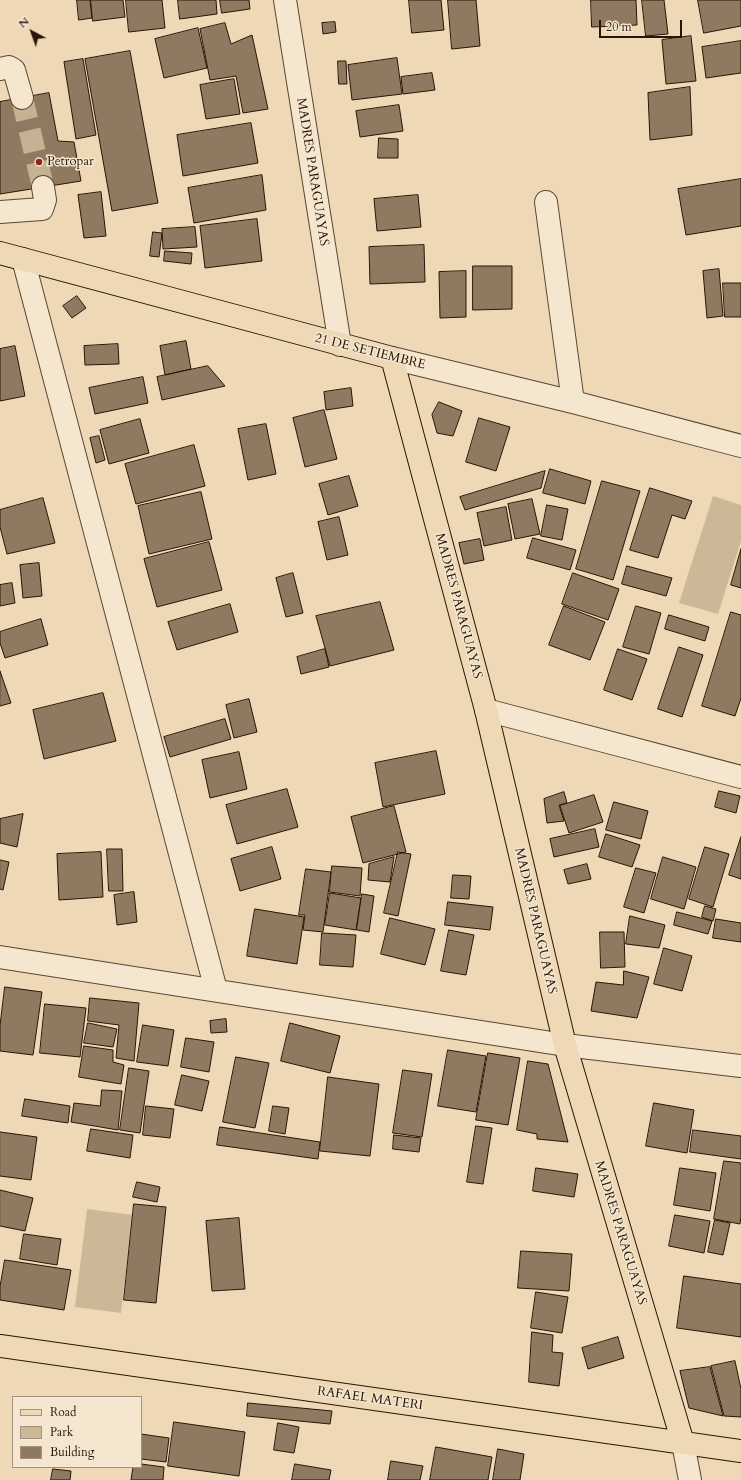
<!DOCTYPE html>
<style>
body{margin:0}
#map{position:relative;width:741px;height:1480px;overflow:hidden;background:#eed8b5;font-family:Cardo,serif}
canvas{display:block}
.legend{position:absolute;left:12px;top:1396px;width:130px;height:72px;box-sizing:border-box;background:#f4e6cf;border:1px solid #a2927f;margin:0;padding:5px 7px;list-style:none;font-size:12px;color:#281507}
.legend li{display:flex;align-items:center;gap:8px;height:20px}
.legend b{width:20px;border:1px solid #a2927f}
.north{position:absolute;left:12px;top:12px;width:40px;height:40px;-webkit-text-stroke:3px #f4e6cf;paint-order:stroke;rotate:319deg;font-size:11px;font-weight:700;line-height:16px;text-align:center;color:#281507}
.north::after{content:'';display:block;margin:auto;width:14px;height:18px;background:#281507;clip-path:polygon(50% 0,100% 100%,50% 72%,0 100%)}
.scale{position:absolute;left:599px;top:20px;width:83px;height:18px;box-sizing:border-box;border:2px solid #281507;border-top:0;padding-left:5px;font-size:12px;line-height:14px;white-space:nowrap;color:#281507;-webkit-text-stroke:3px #f4e6cf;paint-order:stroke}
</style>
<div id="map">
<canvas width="741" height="1480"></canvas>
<ul class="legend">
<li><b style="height:5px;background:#eed8b5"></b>Road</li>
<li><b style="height:11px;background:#ccb797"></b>Park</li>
<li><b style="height:11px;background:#8f7a61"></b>Building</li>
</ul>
<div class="north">N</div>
<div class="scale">20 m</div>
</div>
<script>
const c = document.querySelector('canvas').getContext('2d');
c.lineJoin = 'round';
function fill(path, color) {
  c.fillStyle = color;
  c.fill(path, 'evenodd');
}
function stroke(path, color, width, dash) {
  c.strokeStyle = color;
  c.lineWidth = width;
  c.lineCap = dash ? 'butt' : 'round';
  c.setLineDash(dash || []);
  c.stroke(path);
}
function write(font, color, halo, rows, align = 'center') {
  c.font = font + ' Cardo,serif';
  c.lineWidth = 3;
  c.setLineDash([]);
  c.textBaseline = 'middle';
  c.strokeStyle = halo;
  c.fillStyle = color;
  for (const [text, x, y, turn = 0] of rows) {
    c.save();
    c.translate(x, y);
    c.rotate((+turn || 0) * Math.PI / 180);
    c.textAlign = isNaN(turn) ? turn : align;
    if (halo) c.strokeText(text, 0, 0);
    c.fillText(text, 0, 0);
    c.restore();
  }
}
fill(new Path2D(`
 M 713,496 L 741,505 L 741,541 L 718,614 L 679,603 Z
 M 87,1209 L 133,1215 L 121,1313 L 75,1307 Z`), '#ccb797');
const building = new Path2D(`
 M 77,0 L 90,0 L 92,18 L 79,20 Z
 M 91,0 L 123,0 L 125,17 L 93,21 Z
 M 126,0 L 162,0 L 165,28 L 129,32 Z
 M 178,0 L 216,0 L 217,14 L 180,19 Z
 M 220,0 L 249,0 L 250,9 L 222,13 Z
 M 409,0 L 441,0 L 444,30 L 412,33 Z
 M 448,0 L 476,0 L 480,46 L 452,49 Z
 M 591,0 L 636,0 L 637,25 L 592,27 Z
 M 642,0 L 664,0 L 668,34 L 646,36 Z
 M 698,0 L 741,0 L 741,26 L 704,33 Z
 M 335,22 L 336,32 L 323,34 L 322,23 Z
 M 225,23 L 231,44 L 252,35 L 268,109 L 243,113 L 236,76 L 210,80 L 200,29 Z
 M 198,28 L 207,68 L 164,78 L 155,39 Z
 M 691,36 L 696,81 L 666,84 L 662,40 Z
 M 741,41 L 741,73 L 706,78 L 702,47 Z
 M 130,51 L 158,203 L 112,211 L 85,59 Z
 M 397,58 L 402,94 L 352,100 L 348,65 Z
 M 83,59 L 96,135 L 76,139 L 64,62 Z
 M 338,61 L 346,61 L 347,84 L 339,84 Z
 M 432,73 L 435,90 L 403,94 L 401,77 Z
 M 234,79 L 240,114 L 206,119 L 200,85 Z
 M 690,87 L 692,135 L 650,140 L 648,93 Z
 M 49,93 L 58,141 L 74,142 L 81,181 L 0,194 L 0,102 Z
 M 399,105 L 403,131 L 360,137 L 356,111 Z
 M 251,123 L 258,163 L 183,176 L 177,135 Z
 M 379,138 L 398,139 L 398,158 L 378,158 Z
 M 262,175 L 266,210 L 194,223 L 188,188 Z
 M 741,179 L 741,226 L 686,235 L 678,189 Z
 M 101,192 L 106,236 L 84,238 L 78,195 Z
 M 418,195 L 421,227 L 377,231 L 374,199 Z
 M 257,219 L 262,261 L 205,268 L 200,226 Z
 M 195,227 L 197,247 L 163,249 L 162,229 Z
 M 153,232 L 162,233 L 159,257 L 150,256 Z
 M 424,245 L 425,282 L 370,284 L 369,247 Z
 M 165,251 L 192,253 L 191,264 L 164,261 Z
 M 473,266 L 512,266 L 512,309 L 473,310 Z
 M 719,269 L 723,316 L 707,318 L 703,271 Z
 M 466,271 L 466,317 L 440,318 L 439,272 Z
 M 723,283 L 741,283 L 741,317 L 725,317 Z
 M 77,296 L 86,308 L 72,318 L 63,306 Z
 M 186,341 L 191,369 L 165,375 L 160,346 Z
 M 118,344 L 119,364 L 85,365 L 84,346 Z
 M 15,346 L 25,396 L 0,401 L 0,349 Z
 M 208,366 L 225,386 L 162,400 L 157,377 Z
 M 143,377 L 148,403 L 95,414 L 89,388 Z
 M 351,388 L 353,406 L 326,410 L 324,392 Z
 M 439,402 L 462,411 L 453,436 L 437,433 L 432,415 Z
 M 324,410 L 337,459 L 305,467 L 293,418 Z
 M 479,418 L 510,427 L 496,471 L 466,462 Z
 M 140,419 L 149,453 L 109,464 L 100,430 Z
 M 266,424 L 276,474 L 248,480 L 238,429 Z
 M 99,436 L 105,460 L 96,463 L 90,438 Z
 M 194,445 L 205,486 L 136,504 L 125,464 Z
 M 550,469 L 591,481 L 585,504 L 543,493 Z
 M 545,471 L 541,488 L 465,510 L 460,497 Z
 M 349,476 L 358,506 L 328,515 L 319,484 Z
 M 602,481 L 640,491 L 613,580 L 576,569 Z
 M 650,488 L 692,501 L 685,519 L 672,515 L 658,558 L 630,550 Z
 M 201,492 L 212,539 L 149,554 L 138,506 Z
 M 43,498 L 55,543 L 7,554 L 0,527 L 0,510 Z
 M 532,499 L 540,534 L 515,539 L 508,504 Z
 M 547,505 L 568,509 L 562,540 L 541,536 Z
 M 506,507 L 512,540 L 484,546 L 477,513 Z
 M 339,517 L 348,555 L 327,560 L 318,522 Z
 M 533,538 L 576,550 L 570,570 L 527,558 Z
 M 480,539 L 484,560 L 464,564 L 459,543 Z
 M 209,542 L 222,590 L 157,607 L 144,559 Z
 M 741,549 L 741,588 L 731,585 Z
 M 39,563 L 42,596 L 23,598 L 20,565 Z
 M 627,566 L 672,578 L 666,596 L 622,584 Z
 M 293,573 L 303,613 L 286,617 L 276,578 Z
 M 573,573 L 619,589 L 608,620 L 562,604 Z
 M 12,583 L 15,603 L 0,606 L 0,585 Z
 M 380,602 L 394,650 L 330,666 L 316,616 Z
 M 230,604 L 238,632 L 177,650 L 168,622 Z
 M 564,606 L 605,622 L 590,660 L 549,645 Z
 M 636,606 L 661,613 L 649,654 L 623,647 Z
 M 731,612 L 741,615 L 741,698 L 735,716 L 702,706 Z
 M 669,615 L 709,627 L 705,641 L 665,629 Z
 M 41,619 L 48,645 L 5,658 L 0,643 L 0,632 Z
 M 679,647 L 703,655 L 682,717 L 658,709 Z
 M 325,649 L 329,667 L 301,674 L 297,657 Z
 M 618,649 L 647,659 L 632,700 L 604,690 Z
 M 0,671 L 11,703 L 0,706 Z
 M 103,693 L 116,741 L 44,759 L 33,710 Z
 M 249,699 L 257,732 L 234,738 L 226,705 Z
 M 225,719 L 231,739 L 170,757 L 164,737 Z
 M 436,751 L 445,794 L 383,807 L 375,763 Z
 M 239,752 L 247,789 L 210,798 L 202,760 Z
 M 287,789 L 298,827 L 237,844 L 226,805 Z
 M 719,791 L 740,796 L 736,813 L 715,807 Z
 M 564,792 L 567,803 L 559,805 L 564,821 L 547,823 L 544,799 Z
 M 594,795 L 603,822 L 569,833 L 560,806 Z
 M 614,802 L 648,811 L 641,839 L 606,830 Z
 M 394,806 L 406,852 L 363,863 L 351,817 Z
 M 23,814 L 17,847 L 0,843 L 0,819 Z
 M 595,829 L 599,847 L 554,857 L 550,839 Z
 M 606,834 L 640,845 L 632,867 L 599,857 Z
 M 741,837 L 741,879 L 729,875 Z
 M 272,847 L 281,879 L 240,891 L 231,859 Z
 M 705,847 L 729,854 L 713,907 L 689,899 Z
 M 107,849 L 122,849 L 123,891 L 109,891 Z
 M 101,852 L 103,897 L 59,900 L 57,854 Z
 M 398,852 L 411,854 L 398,916 L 384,913 Z
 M 394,857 L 390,882 L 368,880 L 369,864 Z
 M 663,857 L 696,867 L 684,909 L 651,899 Z
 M 0,860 L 9,862 L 3,890 L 0,889 Z
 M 587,864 L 591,879 L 568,884 L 564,870 Z
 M 332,866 L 362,868 L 360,896 L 330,892 Z
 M 636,868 L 656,873 L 644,913 L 624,907 Z
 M 306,869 L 331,872 L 323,932 L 303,930 L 305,915 L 299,915 Z
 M 453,875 L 471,876 L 469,899 L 451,898 Z
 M 134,892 L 137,922 L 117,925 L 114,895 Z
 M 330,893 L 361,898 L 356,930 L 325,925 Z
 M 362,894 L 374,896 L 369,932 L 357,930 Z
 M 448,902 L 493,907 L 490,930 L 445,925 Z
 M 705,906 L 716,909 L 713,921 L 702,917 Z
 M 255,909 L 304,917 L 297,964 L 247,956 Z
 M 677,912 L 712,921 L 708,934 L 674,925 Z
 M 630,916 L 665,925 L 659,948 L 626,944 Z
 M 390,918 L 435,929 L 425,965 L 381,954 Z
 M 716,919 L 741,923 L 741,942 L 713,938 Z
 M 449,930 L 474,935 L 466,975 L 441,971 Z
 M 600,932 L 624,932 L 625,967 L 601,968 Z
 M 322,933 L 356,935 L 353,967 L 320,965 Z
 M 664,948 L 692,956 L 682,991 L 654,984 Z
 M 624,971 L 649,977 L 637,1018 L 591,1011 L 596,982 L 623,985 Z
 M 5,987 L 42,992 L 33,1055 L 0,1051 L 0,1026 Z
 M 90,998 L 139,1003 L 134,1061 L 116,1058 L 119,1025 L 88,1021 Z
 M 45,1004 L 86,1008 L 80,1057 L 40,1053 Z
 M 226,1019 L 227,1032 L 211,1033 L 210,1021 Z
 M 88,1023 L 117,1029 L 113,1047 L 84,1043 Z
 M 290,1023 L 340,1036 L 330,1073 L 281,1061 Z
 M 143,1025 L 174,1030 L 168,1066 L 137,1062 Z
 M 186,1038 L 214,1042 L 209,1072 L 181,1067 Z
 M 84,1046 L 113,1050 L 113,1062 L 124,1065 L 121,1084 L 79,1077 Z
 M 448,1050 L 486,1056 L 476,1112 L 438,1106 Z
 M 488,1053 L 520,1058 L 508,1125 L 476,1120 Z
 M 236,1057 L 269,1063 L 255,1128 L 223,1122 Z
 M 528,1061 L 548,1064 L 568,1142 L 537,1139 L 537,1134 L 517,1130 Z
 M 129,1068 L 149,1071 L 140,1133 L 120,1130 Z
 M 403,1070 L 432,1074 L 422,1137 L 393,1133 Z
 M 182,1075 L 209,1081 L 202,1111 L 175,1105 Z
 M 328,1077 L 379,1084 L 370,1156 L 320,1151 Z
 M 102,1090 L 122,1091 L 118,1130 L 71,1122 L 74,1103 L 100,1106 Z
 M 25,1099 L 70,1106 L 68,1123 L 22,1116 Z
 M 654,1103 L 694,1110 L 687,1153 L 646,1146 Z
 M 146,1106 L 174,1109 L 170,1138 L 143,1135 Z
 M 273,1106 L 289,1108 L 285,1134 L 269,1131 Z
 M 476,1126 L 492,1128 L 483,1184 L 467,1182 Z
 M 220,1127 L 320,1142 L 318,1159 L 217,1145 Z
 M 91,1129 L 133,1135 L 130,1158 L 87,1151 Z
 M 693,1130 L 741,1136 L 741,1159 L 690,1152 Z
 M 0,1132 L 37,1137 L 31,1180 L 0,1176 Z
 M 394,1135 L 421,1138 L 419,1152 L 393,1149 Z
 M 724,1161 L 741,1163 L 741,1216 L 740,1224 L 714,1219 Z
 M 536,1168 L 578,1174 L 574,1197 L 533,1191 Z
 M 680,1168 L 716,1173 L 710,1211 L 674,1205 Z
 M 137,1182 L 160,1187 L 157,1202 L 133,1197 Z
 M 0,1190 L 33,1198 L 25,1231 L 0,1226 Z
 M 134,1204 L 166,1207 L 156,1303 L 124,1300 Z
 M 675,1215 L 710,1221 L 704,1253 L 669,1246 Z
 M 239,1218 L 245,1289 L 212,1291 L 206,1221 Z
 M 715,1220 L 730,1223 L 723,1255 L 708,1252 Z
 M 24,1234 L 61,1239 L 57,1265 L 20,1259 Z
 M 521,1251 L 572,1254 L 569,1291 L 518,1288 Z
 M 5,1260 L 71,1270 L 64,1310 L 0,1300 L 0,1287 Z
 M 684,1276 L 741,1284 L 741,1337 L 677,1328 Z
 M 536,1292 L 568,1297 L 562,1333 L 531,1328 Z
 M 532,1332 L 553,1335 L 552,1352 L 563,1353 L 559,1386 L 529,1382 Z
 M 618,1337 L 624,1358 L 588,1369 L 582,1348 Z
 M 735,1361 L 741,1389 L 741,1417 L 724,1416 L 711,1366 Z
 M 710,1367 L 723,1416 L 689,1408 L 680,1371 Z
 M 248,1403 L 332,1411 L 330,1424 L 247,1416 Z
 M 174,1422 L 245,1432 L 239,1476 L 168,1466 Z
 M 278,1423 L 299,1427 L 294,1453 L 274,1450 Z
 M 141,1434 L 169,1438 L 166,1462 L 141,1459 Z
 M 436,1447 L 492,1457 L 488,1480 L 430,1480 Z
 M 498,1449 L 524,1454 L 520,1480 L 493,1480 Z
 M 391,1461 L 423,1466 L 420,1480 L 388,1480 Z
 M 141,1464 L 164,1467 L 163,1480 L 131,1480 L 133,1467 L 141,1467 Z
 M 295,1464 L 331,1470 L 329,1480 L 292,1480 Z
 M 53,1469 L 71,1471 L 70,1480 L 51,1480 Z`);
fill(building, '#8f7a61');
stroke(building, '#281507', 1);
stroke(new Path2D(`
 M 22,98 L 43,187`), '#c6b192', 22, [22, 11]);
const minor = new Path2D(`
 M 285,0 L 340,345
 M 0,69 L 9,67 L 14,70 L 22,98
 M 546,202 L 573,402
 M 0,212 L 42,209 L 45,200 L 43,187
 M 23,259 L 216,990
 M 392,358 L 573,402 L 741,446
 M 486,710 L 741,777
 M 0,957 L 565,1045 L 741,1066
 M 683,1443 L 690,1480`);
const major = new Path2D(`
 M 0,253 L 392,358 L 486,710 L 565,1045 L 683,1443
 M 0,1346 L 741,1451`);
stroke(minor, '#5a4632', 24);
stroke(major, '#281507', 24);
stroke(minor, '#f4e6cf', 22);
stroke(major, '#eed8b5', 22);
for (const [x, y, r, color] of [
 [39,162,4,"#8f2418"]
]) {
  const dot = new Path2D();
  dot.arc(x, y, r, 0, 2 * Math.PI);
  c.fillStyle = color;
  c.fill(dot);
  stroke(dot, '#f4e6cf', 1.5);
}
write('13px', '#281507', '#f4e6cf', [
 ["Petropar",47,162]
], 'left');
write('13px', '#281507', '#f4e6cf', [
 ["MADRES PARAGUAYAS",312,172,81],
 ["21 DE SETIEMBRE",370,352,14],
 ["MADRES PARAGUAYAS",458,606,75],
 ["MADRES PARAGUAYAS",535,921,77],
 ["MADRES PARAGUAYAS",620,1233,73],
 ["RAFAEL MATERI",370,1399,8]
]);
</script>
